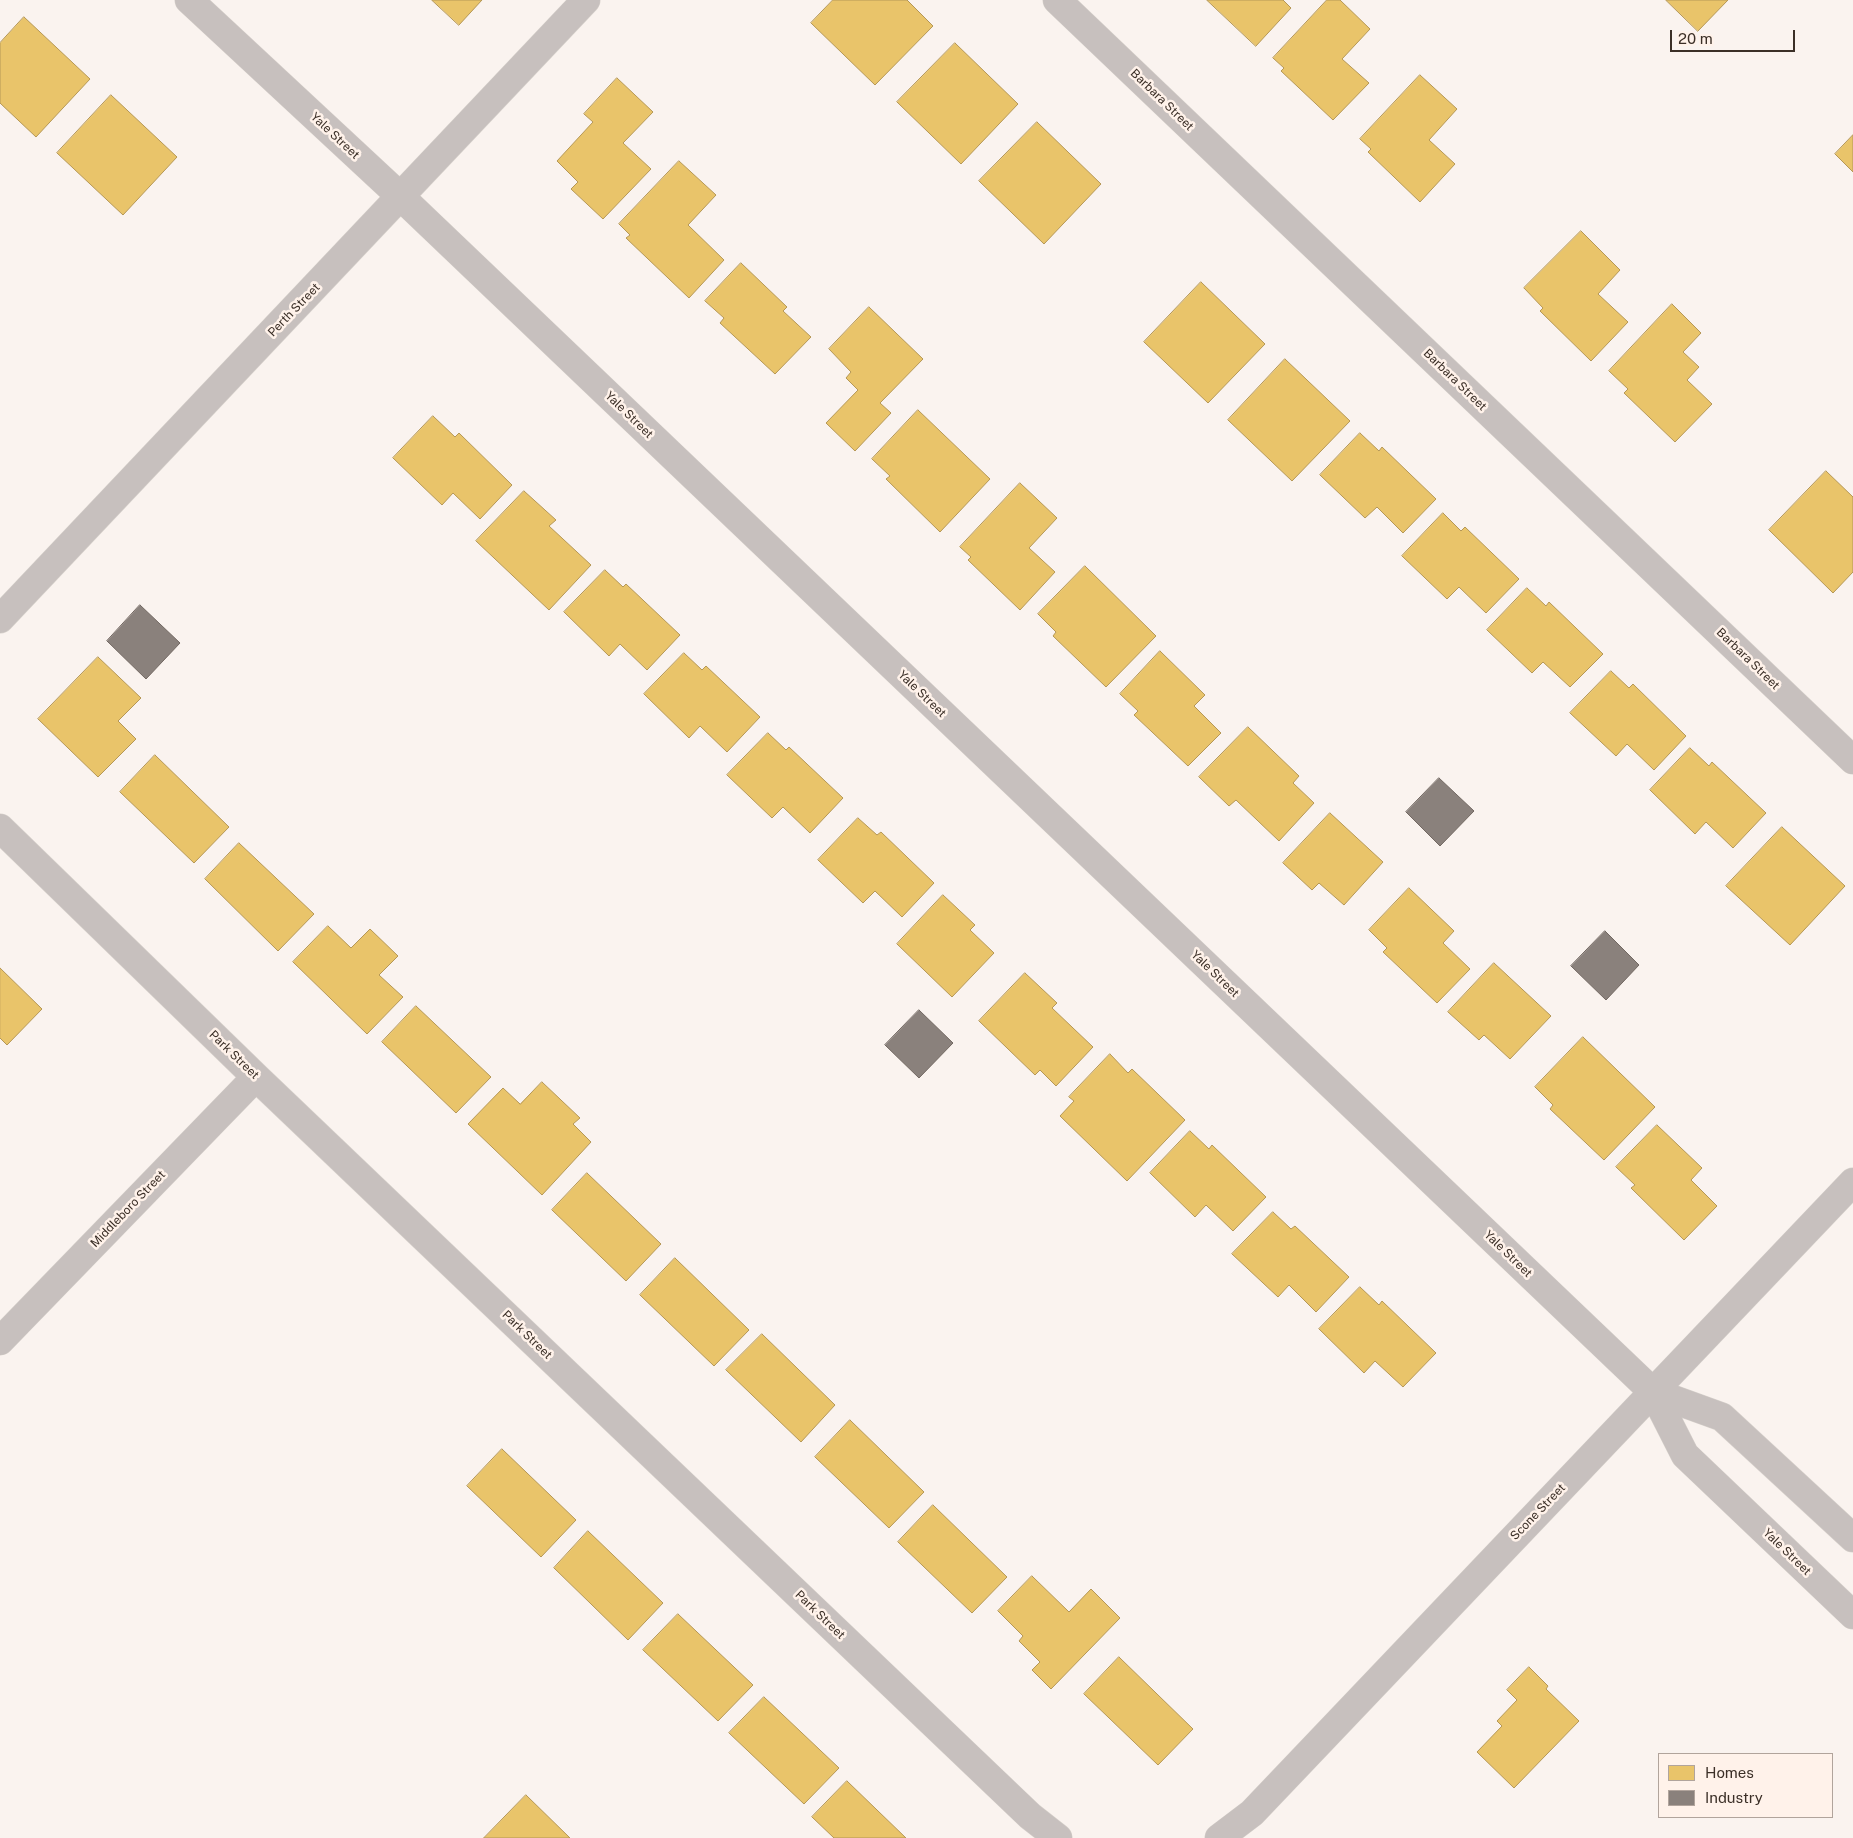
<!DOCTYPE html>
<style>
body{margin:0}
#map{position:relative;width:1853px;height:1838px;overflow:hidden;background:#faf3ef;font-family:"Public Sans",sans-serif}
canvas{display:block}
.legend{position:absolute;left:1658px;top:1753px;width:175px;height:65px;box-sizing:border-box;background:#fff2ea;border:1px solid #b1a49c;margin:0;padding:6px 9px;list-style:none;font-size:15px;color:#3b2f27}
.legend li{display:flex;align-items:center;gap:10px;height:25px}
.legend b{width:25px;border:1px solid #b1a49c}
.scale{position:absolute;left:1670px;top:30px;width:125px;height:22px;box-sizing:border-box;border:2px solid #3b2f27;border-top:0;padding-left:6px;font-size:15px;line-height:18px;white-space:nowrap;color:#3b2f27;-webkit-text-stroke:4px #fff2ea;paint-order:stroke}
</style>
<div id="map">
<canvas width="1853" height="1838"></canvas>
<ul class="legend">
<li><b style="height:14px;background:#e9c46a"></b>Homes</li>
<li><b style="height:14px;background:#8a817c"></b>Industry</li>
</ul>
<div class="scale">20 m</div>
</div>
<script>
const c = document.querySelector('canvas').getContext('2d');
c.lineJoin = 'round';
function fill(path, color) {
  c.fillStyle = color;
  c.fill(path, 'evenodd');
}
function stroke(path, color, width, dash) {
  c.strokeStyle = color;
  c.lineWidth = width;
  c.lineCap = dash ? 'butt' : 'round';
  c.setLineDash(dash || []);
  c.stroke(path);
}
function write(font, color, halo, rows, align = 'center') {
  c.font = font + ' "Public Sans",sans-serif';
  c.lineWidth = 5;
  c.setLineDash([]);
  c.textBaseline = 'middle';
  c.strokeStyle = halo;
  c.fillStyle = color;
  for (const [text, x, y, turn = 0] of rows) {
    c.save();
    c.translate(x, y);
    c.rotate((+turn || 0) * Math.PI / 180);
    c.textAlign = isNaN(turn) ? turn : align;
    if (halo) c.strokeText(text, 0, 0);
    c.fillText(text, 0, 0);
    c.restore();
  }
}
const homes = new Path2D(`
 M 432,0 L 482,0 L 459,25 Z
 M 833,0 L 907,0 L 933,26 L 875,85 L 811,23 Z
 M 1207,0 L 1283,0 L 1291,8 L 1256,46 Z
 M 1327,0 L 1340,0 L 1370,29 L 1342,59 L 1369,83 L 1333,120 L 1281,71 L 1284,68 L 1273,58 Z
 M 1666,0 L 1728,0 L 1698,31 Z
 M 24,17 L 90,79 L 36,137 L 0,103 L 0,43 Z
 M 955,43 L 1018,104 L 961,164 L 897,102 Z
 M 1420,75 L 1457,109 L 1429,140 L 1455,164 L 1420,202 L 1368,152 L 1371,149 L 1360,139 Z
 M 617,78 L 653,112 L 623,143 L 651,169 L 603,219 L 571,189 L 578,182 L 557,161 L 593,122 L 584,114 Z
 M 111,95 L 177,157 L 123,215 L 57,153 Z
 M 1037,122 L 1101,184 L 1044,244 L 979,181 Z
 M 1853,135 L 1853,172 L 1835,154 Z
 M 679,161 L 716,195 L 688,225 L 724,260 L 689,298 L 626,238 L 630,235 L 619,224 Z
 M 1581,231 L 1620,270 L 1598,294 L 1628,322 L 1591,361 L 1540,311 L 1543,308 L 1524,288 Z
 M 741,263 L 787,307 L 783,311 L 811,337 L 775,374 L 720,323 L 724,318 L 705,301 Z
 M 1201,282 L 1265,344 L 1208,403 L 1144,342 Z
 M 1672,304 L 1701,333 L 1683,352 L 1699,367 L 1687,380 L 1712,404 L 1675,442 L 1624,393 L 1628,389 L 1609,371 Z
 M 869,307 L 923,359 L 880,403 L 891,413 L 855,451 L 826,423 L 858,390 L 846,378 L 851,372 L 829,349 Z
 M 1285,359 L 1350,421 L 1292,481 L 1228,420 Z
 M 918,410 L 990,479 L 940,532 L 886,479 L 890,476 L 872,459 Z
 M 433,416 L 455,437 L 459,433 L 512,485 L 480,519 L 453,493 L 442,505 L 393,458 Z
 M 1360,433 L 1379,451 L 1382,447 L 1436,499 L 1403,533 L 1377,507 L 1365,518 L 1320,475 Z
 M 1826,471 L 1853,497 L 1853,572 L 1833,593 L 1769,530 Z
 M 1020,483 L 1057,518 L 1029,548 L 1055,572 L 1020,610 L 968,560 L 971,557 L 960,547 Z
 M 524,491 L 556,520 L 549,526 L 591,565 L 549,610 L 476,541 Z
 M 1443,513 L 1461,531 L 1465,527 L 1519,579 L 1486,613 L 1459,587 L 1447,599 L 1402,556 Z
 M 1085,566 L 1156,636 L 1106,687 L 1053,636 L 1056,632 L 1038,614 Z
 M 605,570 L 623,587 L 626,584 L 680,635 L 647,670 L 620,644 L 609,656 L 564,612 Z
 M 1527,588 L 1546,606 L 1549,602 L 1603,654 L 1570,687 L 1543,662 L 1532,673 L 1487,630 Z
 M 1160,651 L 1205,695 L 1194,706 L 1221,733 L 1188,766 L 1134,715 L 1138,711 L 1120,694 Z
 M 684,653 L 702,670 L 706,666 L 760,717 L 727,752 L 700,726 L 689,738 L 644,694 Z
 M 98,657 L 141,698 L 118,721 L 136,739 L 98,777 L 38,719 Z
 M 1611,671 L 1629,688 L 1633,684 L 1686,736 L 1654,770 L 1627,744 L 1616,756 L 1570,713 Z
 M 1248,727 L 1299,776 L 1293,783 L 1314,803 L 1279,841 L 1236,800 L 1229,806 L 1199,777 Z
 M 768,733 L 786,750 L 789,747 L 843,798 L 810,833 L 783,807 L 772,818 L 727,775 Z
 M 1690,748 L 1709,766 L 1712,762 L 1766,813 L 1733,848 L 1706,822 L 1695,834 L 1650,790 Z
 M 155,755 L 229,827 L 194,863 L 120,792 Z
 M 1330,813 L 1383,862 L 1344,905 L 1319,883 L 1312,890 L 1283,863 Z
 M 858,818 L 877,835 L 881,832 L 934,883 L 902,917 L 875,891 L 863,903 L 818,860 Z
 M 1782,827 L 1845,886 L 1790,945 L 1726,886 Z
 M 239,843 L 314,914 L 278,951 L 205,879 Z
 M 1409,888 L 1454,931 L 1443,943 L 1470,969 L 1437,1003 L 1383,952 L 1387,948 L 1369,930 Z
 M 943,895 L 975,925 L 970,930 L 994,953 L 952,997 L 897,944 Z
 M 328,926 L 351,948 L 370,929 L 398,956 L 379,975 L 403,997 L 367,1034 L 293,962 Z
 M 1494,963 L 1551,1016 L 1510,1059 L 1484,1035 L 1479,1040 L 1448,1012 Z
 M 0,968 L 42,1009 L 7,1045 L 0,1038 Z
 M 1025,973 L 1057,1003 L 1052,1008 L 1093,1047 L 1056,1086 L 1040,1070 L 1035,1075 L 979,1021 Z
 M 416,1006 L 491,1077 L 456,1113 L 382,1042 Z
 M 1583,1037 L 1655,1107 L 1604,1160 L 1550,1109 L 1553,1105 L 1535,1087 Z
 M 1110,1054 L 1128,1073 L 1132,1069 L 1185,1120 L 1127,1181 L 1060,1116 L 1074,1101 L 1069,1097 Z
 M 542,1082 L 580,1118 L 573,1124 L 591,1142 L 542,1195 L 468,1124 L 503,1088 L 520,1104 Z
 M 1657,1125 L 1702,1168 L 1691,1180 L 1717,1206 L 1684,1240 L 1631,1188 L 1635,1185 L 1616,1167 Z
 M 1190,1131 L 1209,1149 L 1212,1145 L 1266,1197 L 1233,1231 L 1206,1205 L 1195,1217 L 1150,1173 Z
 M 587,1173 L 661,1244 L 626,1281 L 552,1210 Z
 M 1273,1212 L 1291,1229 L 1295,1226 L 1349,1277 L 1316,1312 L 1289,1285 L 1278,1297 L 1232,1254 Z
 M 675,1258 L 749,1330 L 714,1366 L 640,1295 Z
 M 1360,1287 L 1379,1305 L 1382,1301 L 1436,1353 L 1403,1387 L 1375,1361 L 1364,1373 L 1319,1329 Z
 M 762,1334 L 835,1405 L 801,1442 L 726,1370 Z
 M 850,1420 L 924,1492 L 889,1528 L 815,1457 Z
 M 502,1449 L 576,1520 L 541,1557 L 467,1486 Z
 M 933,1505 L 1007,1577 L 972,1613 L 898,1542 Z
 M 588,1531 L 663,1603 L 628,1640 L 554,1568 Z
 M 1032,1576 L 1069,1612 L 1091,1589 L 1120,1618 L 1051,1689 L 1032,1670 L 1040,1662 L 1019,1641 L 1023,1636 L 998,1611 Z
 M 678,1614 L 753,1685 L 718,1721 L 643,1650 Z
 M 1119,1657 L 1193,1729 L 1158,1765 L 1084,1694 Z
 M 1529,1667 L 1548,1686 L 1546,1689 L 1579,1721 L 1514,1788 L 1477,1752 L 1502,1726 L 1497,1721 L 1517,1700 L 1507,1690 Z
 M 764,1697 L 839,1768 L 804,1804 L 729,1733 Z
 M 847,1781 L 906,1838 L 834,1838 L 812,1817 Z
 M 526,1795 L 570,1838 L 484,1838 Z`);
fill(homes, '#e9c46a');
stroke(homes, '#b59756', 1);
const industry = new Path2D(`
 M 140,605 L 180,643 L 146,679 L 107,641 Z
 M 1439,778 L 1474,811 L 1440,846 L 1406,812 Z
 M 1605,931 L 1639,965 L 1606,1000 L 1571,966 Z
 M 919,1010 L 953,1043 L 919,1078 L 885,1045 Z`);
fill(industry, '#8a817c');
stroke(industry, '#726862', 1);
const minor = new Path2D(`
 M 189,0 L 401,197 L 1653,1392 L 1685,1455 L 1853,1615
 M 1057,0 L 1853,760
 M 0,619 L 586,0
 M 0,828 L 256,1077 L 1030,1816 L 1058,1838
 M 0,1341 L 256,1077
 M 1653,1392 L 1722,1417 L 1853,1538
 M 1219,1838 L 1252,1813 L 1853,1182`);
stroke(minor, '#d7d1cc', 29);
stroke(minor, '#c7c0be', 28);
write('12px', '#3b2f27', '#fff2ea', [
 ["Barbara Street",1162,100,44],
 ["Yale Street",335,136,43],
 ["Perth Street",294,310,-46],
 ["Barbara Street",1455,380,44],
 ["Yale Street",629,415,44],
 ["Barbara Street",1748,659,44],
 ["Yale Street",922,694,44],
 ["Yale Street",1215,974,44],
 ["Park Street",234,1055,44],
 ["Middleboro Street",128,1209,-46],
 ["Yale Street",1508,1254,44],
 ["Park Street",527,1335,44],
 ["Scone Street",1538,1512,-46],
 ["Yale Street",1787,1552,44],
 ["Park Street",820,1615,44]
]);
</script>
